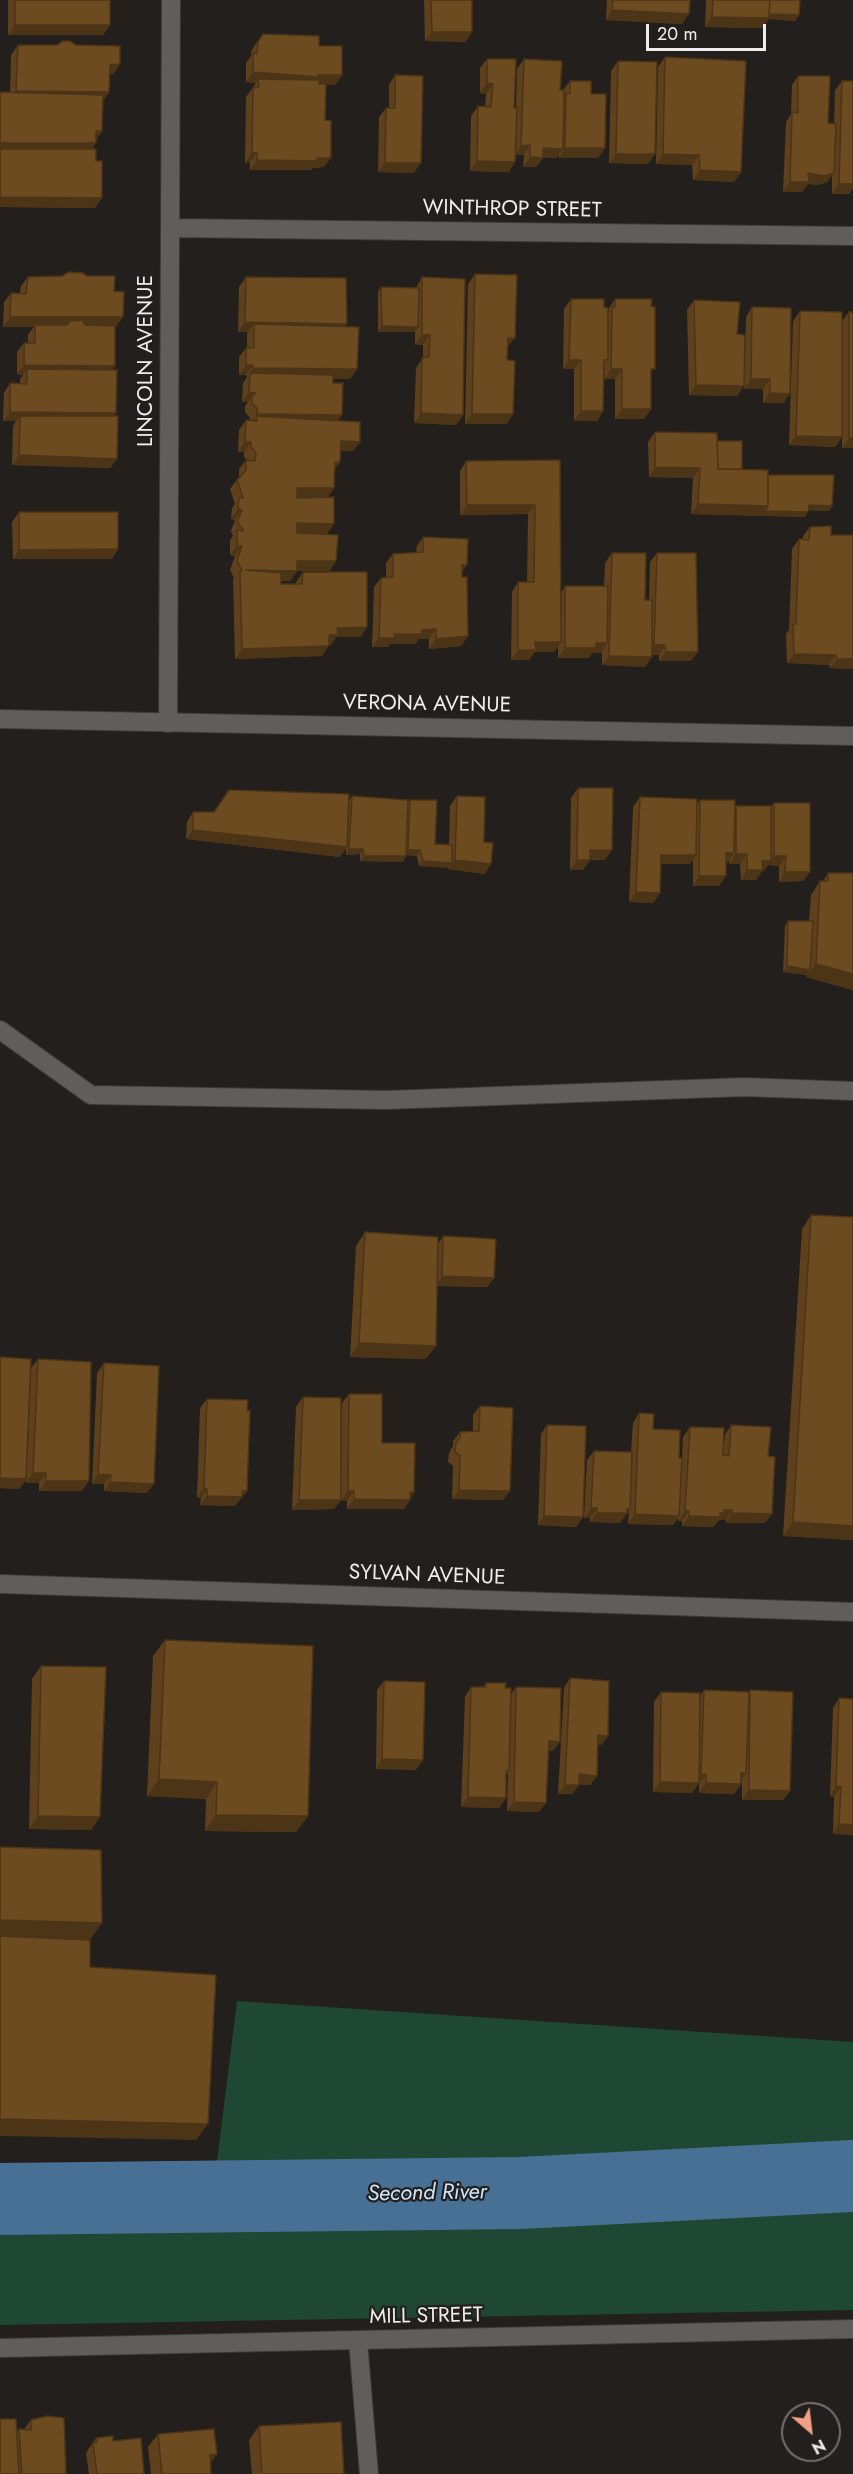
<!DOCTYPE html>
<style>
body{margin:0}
#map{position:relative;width:853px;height:2474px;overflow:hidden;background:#221f1d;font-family:Jost,sans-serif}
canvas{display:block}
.north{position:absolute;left:781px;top:2402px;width:60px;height:60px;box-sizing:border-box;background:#221f1d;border:2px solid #747170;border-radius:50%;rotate:152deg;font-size:16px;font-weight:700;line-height:24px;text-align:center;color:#efedec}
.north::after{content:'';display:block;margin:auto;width:21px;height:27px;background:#f39f84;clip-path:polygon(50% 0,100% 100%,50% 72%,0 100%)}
.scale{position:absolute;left:646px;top:24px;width:120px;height:27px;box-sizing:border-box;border:3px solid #efedec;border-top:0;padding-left:8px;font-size:18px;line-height:21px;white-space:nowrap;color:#efedec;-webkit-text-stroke:4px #221f1d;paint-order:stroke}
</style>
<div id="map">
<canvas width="853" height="2474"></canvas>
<div class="north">N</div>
<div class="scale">20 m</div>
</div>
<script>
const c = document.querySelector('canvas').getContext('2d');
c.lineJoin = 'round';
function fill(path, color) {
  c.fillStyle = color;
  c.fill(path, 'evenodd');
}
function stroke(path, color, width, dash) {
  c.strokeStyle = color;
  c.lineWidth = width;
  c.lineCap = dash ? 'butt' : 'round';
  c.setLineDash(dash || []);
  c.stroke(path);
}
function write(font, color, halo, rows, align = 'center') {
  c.font = font + ' Jost,sans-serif';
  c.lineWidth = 4.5;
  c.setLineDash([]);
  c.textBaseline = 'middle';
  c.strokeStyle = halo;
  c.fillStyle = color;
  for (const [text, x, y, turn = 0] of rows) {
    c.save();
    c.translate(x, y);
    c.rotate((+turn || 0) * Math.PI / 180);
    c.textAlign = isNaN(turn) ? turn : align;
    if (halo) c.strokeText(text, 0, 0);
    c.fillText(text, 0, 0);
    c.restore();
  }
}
fill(new Path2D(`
 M 237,2001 L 853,2042 L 853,2310 L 0,2325 L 0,2169 L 216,2169 Z`), '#1f4834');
stroke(new Path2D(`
 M 0,2199 L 520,2193 L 853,2176`), '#487095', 72);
const service = new Path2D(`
 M 0,1030 L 91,1095 L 386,1100 L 745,1087 L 853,1091`);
const minor = new Path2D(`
 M 170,228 L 853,236
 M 168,723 L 171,0
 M 0,1584 L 853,1612
 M 358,2341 L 369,2474`);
const tertiary = new Path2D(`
 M 0,719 L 853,736
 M 0,2348 L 853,2329`);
stroke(service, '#3e3b3a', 20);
stroke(minor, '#3e3b3a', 20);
stroke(tertiary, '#3e3b3a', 20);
stroke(service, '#615d5b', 18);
stroke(minor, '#615d5b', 18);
stroke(tertiary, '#615d5b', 18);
fill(new Path2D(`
 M 8,0 L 110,0 L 110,25 L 103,35 L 8,35 Z
 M 424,0 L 472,0 L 472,32 L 465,42 L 425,41 Z
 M 607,0 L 690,0 L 682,24 L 606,20 Z
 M 706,0 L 800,0 L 799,15 L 795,21 L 769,19 L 762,28 L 705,27 Z
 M 263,34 L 319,46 L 342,75 L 335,85 L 326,84 L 324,167 L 313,168 L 311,170 L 250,170 L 250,162 L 245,163 L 246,97 L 256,83 L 246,82 L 246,63 L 251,56 L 251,52 L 256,43 Z
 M 18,45 L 76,45 L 120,64 L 113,74 L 110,74 L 109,92 L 103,101 L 102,131 L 96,140 L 92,149 L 95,208 L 0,207 L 0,92 L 10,93 L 11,55 Z
 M 665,57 L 741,172 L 734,182 L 693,180 L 692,165 L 656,164 L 658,67 Z
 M 487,59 L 514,108 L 516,108 L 517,69 L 524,59 L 560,90 L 563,90 L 570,81 L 591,94 L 605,148 L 598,158 L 559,158 L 559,155 L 556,158 L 543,158 L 536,167 L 523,167 L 524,155 L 516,155 L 509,172 L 470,171 L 471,116 L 478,106 L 485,107 L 486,94 L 480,93 L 480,68 Z
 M 618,61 L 648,164 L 609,163 L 611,71 Z
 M 395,75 L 414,173 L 378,172 L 379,117 L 386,108 L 389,108 L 389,85 Z
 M 798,76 L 828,123 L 834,124 L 835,90 L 842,81 L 853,81 L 853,188 L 849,194 L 832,194 L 832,175 L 827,182 L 818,185 L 808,184 L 802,192 L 783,192 L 786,122 L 791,114 L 792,85 Z
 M 475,274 L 508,347 L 507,424 L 465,424 L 468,284 Z
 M 87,276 L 114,291 L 116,327 L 115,327 L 115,366 L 112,370 L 117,459 L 110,468 L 12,465 L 13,426 L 16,421 L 3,421 L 4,393 L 10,383 L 20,383 L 20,379 L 23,375 L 17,374 L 17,352 L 24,343 L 28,343 L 28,334 L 34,327 L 3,327 L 4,302 L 11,293 L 20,293 L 21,286 L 28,277 Z
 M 246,277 L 345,326 L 357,369 L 350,379 L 333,379 L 333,383 L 342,415 L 338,421 L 360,442 L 353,451 L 340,451 L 335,469 L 334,488 L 328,497 L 327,534 L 313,534 L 330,571 L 297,571 L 290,581 L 281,581 L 281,584 L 296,584 L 296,582 L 303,572 L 367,627 L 360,637 L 336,637 L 331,645 L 329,645 L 322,656 L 235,659 L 233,580 L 234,578 L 230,570 L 235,556 L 230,555 L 230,540 L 233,536 L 231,531 L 235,520 L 231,519 L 232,508 L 235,504 L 230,489 L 239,477 L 239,469 L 246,460 L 247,460 L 244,457 L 244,452 L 238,452 L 239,430 L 246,420 L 250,421 L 250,418 L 245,412 L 245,406 L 248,402 L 242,402 L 243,383 L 247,377 L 246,375 L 239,375 L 239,357 L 246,348 L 247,348 L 247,334 L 248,332 L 238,332 L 239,287 Z
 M 422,277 L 463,415 L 456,425 L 414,423 L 416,368 L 423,358 L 423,345 L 415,345 L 415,332 L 378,332 L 378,292 L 381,287 L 416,288 Z
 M 571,299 L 604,307 L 608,314 L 609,308 L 615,299 L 651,374 L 651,409 L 644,419 L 615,419 L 615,379 L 605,379 L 605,364 L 603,411 L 597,421 L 574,421 L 574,369 L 563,369 L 564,309 Z
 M 694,300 L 737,334 L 744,386 L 737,396 L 689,395 L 687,310 Z
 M 752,307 L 784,403 L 763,403 L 763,389 L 744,389 L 746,317 Z
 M 800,311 L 842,321 L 849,312 L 853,312 L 853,448 L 842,448 L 842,388 L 842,437 L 835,447 L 789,445 L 793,321 Z
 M 655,432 L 717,441 L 742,469 L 768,475 L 832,506 L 829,511 L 808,510 L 805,517 L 691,514 L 693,478 L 649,477 L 648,442 Z
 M 560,460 L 561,593 L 565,586 L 604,586 L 605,563 L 612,553 L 645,600 L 649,600 L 650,562 L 657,553 L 691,661 L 659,661 L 659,655 L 652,655 L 645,667 L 602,665 L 602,651 L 601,653 L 592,653 L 589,658 L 558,658 L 558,646 L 554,652 L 535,652 L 529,660 L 511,660 L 512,592 L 518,582 L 527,582 L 528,514 L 460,515 L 460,471 L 466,461 Z
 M 19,512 L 112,559 L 13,559 L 12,522 Z
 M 810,527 L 831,535 L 853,535 L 853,669 L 830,668 L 829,665 L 787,663 L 786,634 L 789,630 L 792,549 L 799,539 L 803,540 L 803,536 Z
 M 423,537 L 462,572 L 468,636 L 461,646 L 429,649 L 429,639 L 419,639 L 415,644 L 390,644 L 388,647 L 372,647 L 374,587 L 381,578 L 386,577 L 386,563 L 393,554 L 416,552 L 417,546 Z
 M 578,788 L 605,860 L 590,860 L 583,870 L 570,870 L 571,798 Z
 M 352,796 L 408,803 L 410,800 L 435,844 L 449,845 L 450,806 L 457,796 L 485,874 L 448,869 L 448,867 L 419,866 L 417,856 L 406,855 L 403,862 L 360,861 L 360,854 L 346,855 L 346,848 L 340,857 L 186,839 L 187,822 L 193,812 L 213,812 L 349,800 Z
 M 640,797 L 697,804 L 700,800 L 735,807 L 736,806 L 771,807 L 774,803 L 810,872 L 803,881 L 779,882 L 779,866 L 768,865 L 764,871 L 762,871 L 756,880 L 741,880 L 740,864 L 729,864 L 729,860 L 726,863 L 719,886 L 693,886 L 693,860 L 689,864 L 661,864 L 660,893 L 653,903 L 629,902 L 633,807 Z
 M 828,873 L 853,990 L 806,977 L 807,975 L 783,972 L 785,926 L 788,921 L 809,921 L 811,895 L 820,881 L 823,881 Z
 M 811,1215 L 853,1540 L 783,1536 L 802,1229 Z
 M 365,1232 L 438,1244 L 443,1236 L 494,1278 L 487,1287 L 437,1286 L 426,1359 L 350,1357 L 356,1246 Z
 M 0,1357 L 28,1445 L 31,1368 L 38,1359 L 82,1491 L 39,1491 L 39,1483 L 26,1483 L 26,1480 L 19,1489 L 0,1488 Z
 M 104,1363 L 147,1493 L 104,1491 L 104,1484 L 92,1484 L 97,1373 Z
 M 349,1394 L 382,1443 L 410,1498 L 410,1500 L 404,1509 L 347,1509 L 347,1501 L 341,1501 L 342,1403 Z
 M 303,1397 L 341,1500 L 334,1509 L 292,1510 L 296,1407 Z
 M 207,1399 L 240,1501 L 239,1500 L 235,1506 L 200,1505 L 201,1498 L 197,1498 L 200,1408 Z
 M 480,1406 L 510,1491 L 503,1500 L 452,1499 L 453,1466 L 448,1462 L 449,1453 L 453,1446 L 453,1441 L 460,1432 L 473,1431 L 473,1415 Z
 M 639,1413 L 679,1458 L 682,1458 L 683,1437 L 690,1427 L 723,1450 L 725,1435 L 731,1425 L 768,1456 L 765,1523 L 726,1523 L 726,1520 L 719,1520 L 713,1527 L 682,1526 L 682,1521 L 678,1521 L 678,1518 L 673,1525 L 628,1524 L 629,1510 L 620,1523 L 590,1522 L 590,1518 L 584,1518 L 587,1460 L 594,1451 L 631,1452 L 633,1423 Z
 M 547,1425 L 583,1517 L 576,1527 L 538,1525 L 541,1434 Z
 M 165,1640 L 308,1816 L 296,1832 L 205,1831 L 206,1799 L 147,1796 L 153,1656 Z
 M 41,1666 L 91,1830 L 29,1829 L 32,1679 Z
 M 570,1678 L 608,1736 L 601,1745 L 598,1745 L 597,1776 L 590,1785 L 579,1784 L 572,1794 L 558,1794 L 564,1688 Z
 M 384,1681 L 416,1770 L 376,1769 L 377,1690 Z
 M 486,1683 L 505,1688 L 510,1695 L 516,1687 L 553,1751 L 548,1751 L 539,1812 L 507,1811 L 508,1773 L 506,1775 L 506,1798 L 499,1808 L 461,1807 L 465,1697 L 471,1687 L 483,1687 Z
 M 704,1690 L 749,1692 L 750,1690 L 790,1791 L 783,1800 L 742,1800 L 742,1778 L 741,1780 L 741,1784 L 734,1794 L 699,1793 L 699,1784 L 698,1784 L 692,1793 L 653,1792 L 654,1702 L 661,1692 L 700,1696 Z
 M 839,1698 L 853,1699 L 853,1835 L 833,1834 L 834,1797 L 830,1796 L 833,1708 Z
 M 31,2420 L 66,2474 L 0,2474 L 17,2431 L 19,2429 L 24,2429 Z
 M 259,2426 L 344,2474 L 252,2474 L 249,2440 Z
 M 158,2434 L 217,2454 L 210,2463 L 211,2474 L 151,2474 L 148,2447 Z
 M 96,2438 L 113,2441 L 144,2474 L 89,2474 L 86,2453 Z`), '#5e401c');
fill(new Path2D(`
 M 612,10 L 689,14 L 682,24 L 606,20 Z
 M 766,14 L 799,15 L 795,21 L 769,19 L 762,28 L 705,27 L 712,17 Z
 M 15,25 L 110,25 L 103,35 L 8,35 Z
 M 432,32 L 472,32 L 465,42 L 425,41 Z
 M 120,64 L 113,74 L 103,74 L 110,65 Z
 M 253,72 L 318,75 L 342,75 L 335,85 L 313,84 L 258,79 L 256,83 L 246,82 Z
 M 487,83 L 493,84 L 486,94 L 480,93 Z
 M 16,91 L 109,92 L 103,101 L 10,101 Z
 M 96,131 L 102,131 L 95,141 Z
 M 0,143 L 96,143 L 89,153 L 0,152 Z
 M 530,145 L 524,155 L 515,155 L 521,146 Z
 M 543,148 L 563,149 L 556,158 L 543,158 L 536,167 L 523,167 L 530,157 Z
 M 565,148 L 605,148 L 598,158 L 559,158 Z
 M 252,153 L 257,153 L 250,162 L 245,163 Z
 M 616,154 L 655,154 L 648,164 L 609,163 Z
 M 663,154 L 699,155 L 692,165 L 656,164 Z
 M 331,158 L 324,167 L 313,168 L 311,170 L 250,170 L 257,160 Z
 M 477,161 L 515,162 L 509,172 L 470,171 Z
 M 385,163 L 421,163 L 414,173 L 378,172 Z
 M 700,170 L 741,172 L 734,182 L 693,180 Z
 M 808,173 L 834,173 L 827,182 L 818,185 L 808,184 L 802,192 L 783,192 L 790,182 Z
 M 839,184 L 853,184 L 853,188 L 849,194 L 832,194 Z
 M 0,197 L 102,198 L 95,208 L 0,207 Z
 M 10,317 L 123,317 L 116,327 L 35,327 L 35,325 L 34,327 L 3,327 Z
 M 245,322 L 347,324 L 340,334 L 254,324 L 248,332 L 238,332 Z
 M 382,326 L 418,327 L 415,332 L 378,332 Z
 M 422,335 L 430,335 L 423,345 L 415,345 Z
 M 508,338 L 515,338 L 508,347 L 501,347 Z
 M 569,360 L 581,360 L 574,369 L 563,369 Z
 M 24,365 L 115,366 L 108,376 L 27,369 L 23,375 L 17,374 Z
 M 246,365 L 253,365 L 246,375 L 239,375 Z
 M 253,368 L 357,369 L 350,379 L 250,377 L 250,373 L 247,377 Z
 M 611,369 L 622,369 L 615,379 L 605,379 Z
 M 751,379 L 770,379 L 763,389 L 744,389 Z
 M 696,385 L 744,386 L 737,396 L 689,395 Z
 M 249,392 L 256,393 L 248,402 L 242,402 Z
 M 770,393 L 790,394 L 784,403 L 763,403 Z
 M 622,409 L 651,409 L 644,419 L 615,419 Z
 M 581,411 L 603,411 L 597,421 L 574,421 Z
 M 10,412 L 116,413 L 109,423 L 20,416 L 16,421 L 3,421 Z
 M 421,413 L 463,415 L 456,425 L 414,423 Z
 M 257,414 L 342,415 L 335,425 L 257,421 L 256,416 L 251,423 L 250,423 Z
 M 472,414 L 513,414 L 507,424 L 465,424 Z
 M 796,436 L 842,437 L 835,447 L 789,445 Z
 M 849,438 L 853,438 L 853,448 L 842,448 Z
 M 341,441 L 360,442 L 353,451 L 334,451 Z
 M 245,442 L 251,442 L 244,452 L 238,452 Z
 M 19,455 L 117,459 L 110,468 L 12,465 Z
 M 335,462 L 340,462 L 333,472 Z
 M 655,467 L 700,468 L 693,478 L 649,477 Z
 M 297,488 L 334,488 L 328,497 L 291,497 Z
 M 698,504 L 768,506 L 808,512 L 805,517 L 691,514 Z
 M 467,505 L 535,505 L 528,514 L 460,515 Z
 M 809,505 L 832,506 L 829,511 L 805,510 Z
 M 238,509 L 242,510 L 235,520 L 231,519 Z
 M 297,523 L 334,524 L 327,534 L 290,533 Z
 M 237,546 L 242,546 L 235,556 L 230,555 Z
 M 118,549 L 112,559 L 13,559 L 19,550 Z
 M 297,561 L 336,561 L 330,571 L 291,571 Z
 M 462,565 L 467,565 L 460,575 Z
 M 246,570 L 297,571 L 290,581 L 239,580 Z
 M 367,627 L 360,637 L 336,637 L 331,645 L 322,645 L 329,635 L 337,628 Z
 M 436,629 L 429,639 L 419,639 L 415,644 L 390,644 L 388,647 L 372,647 L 379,638 L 394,634 L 422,630 Z
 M 468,636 L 461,646 L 429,649 L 436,639 Z
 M 535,642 L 561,642 L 554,652 L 535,652 L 529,660 L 511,660 L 518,650 Z
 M 596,643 L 607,643 L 601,653 L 592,653 L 589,658 L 558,658 L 565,648 Z
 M 654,645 L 665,645 L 659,655 L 648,655 Z
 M 329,646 L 322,656 L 235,659 L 242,649 Z
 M 666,652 L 698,652 L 691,661 L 659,661 Z
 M 794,654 L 836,655 L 829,665 L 787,663 Z
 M 609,656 L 652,657 L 645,667 L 602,665 Z
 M 837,659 L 853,659 L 853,669 L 830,668 Z
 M 193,830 L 347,847 L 340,857 L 186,839 Z
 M 349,849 L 363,849 L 360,854 L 346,855 Z
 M 408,850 L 420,850 L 417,856 L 405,855 Z
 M 590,850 L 612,850 L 605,860 L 584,859 Z
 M 726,853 L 734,853 L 727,863 L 720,863 Z
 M 736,854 L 747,854 L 740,864 L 729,864 Z
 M 661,855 L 696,855 L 689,864 L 654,864 Z
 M 364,856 L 406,856 L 403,862 L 360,861 Z
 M 774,856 L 786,856 L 779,866 L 768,865 L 764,871 L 762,871 L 756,880 L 741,880 L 747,870 L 762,861 L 771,861 Z
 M 455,860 L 491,864 L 485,874 L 448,869 Z
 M 577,860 L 590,860 L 583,870 L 570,870 Z
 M 423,861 L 452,863 L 448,868 L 419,866 Z
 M 785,872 L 810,872 L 803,881 L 779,882 Z
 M 699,876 L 726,876 L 719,886 L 693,886 Z
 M 636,892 L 660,893 L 653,903 L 629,902 Z
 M 816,964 L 853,974 L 853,990 L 806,977 Z
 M 787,966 L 810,970 L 807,975 L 783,972 Z
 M 442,1276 L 494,1278 L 487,1287 L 435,1286 Z
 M 359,1343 L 436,1346 L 426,1359 L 350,1357 Z
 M 33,1473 L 46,1473 L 39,1483 L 26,1483 Z
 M 98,1474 L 111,1475 L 104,1484 L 92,1484 Z
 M 0,1478 L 26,1479 L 19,1489 L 0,1488 Z
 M 46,1481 L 89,1481 L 82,1491 L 39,1491 Z
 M 110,1482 L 154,1484 L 147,1493 L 104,1491 Z
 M 204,1488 L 207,1489 L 201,1498 L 197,1498 Z
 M 459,1490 L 510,1491 L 503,1500 L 452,1499 Z
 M 242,1491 L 247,1491 L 235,1506 L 200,1505 L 207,1496 Z
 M 348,1491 L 354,1491 L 347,1501 L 341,1501 Z
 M 410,1492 L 414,1492 L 404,1509 L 347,1509 L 354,1499 Z
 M 299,1500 L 341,1500 L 334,1509 L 292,1510 Z
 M 591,1508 L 597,1508 L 590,1518 L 584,1518 Z
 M 627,1509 L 630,1509 L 620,1523 L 590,1522 L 597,1513 Z
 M 724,1510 L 732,1510 L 726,1520 L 719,1520 L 713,1527 L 682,1526 L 689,1516 L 720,1513 Z
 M 685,1511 L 689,1511 L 682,1521 L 678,1521 Z
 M 732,1513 L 772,1514 L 765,1523 L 726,1523 Z
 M 635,1514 L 679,1516 L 673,1525 L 628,1524 Z
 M 544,1516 L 583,1517 L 576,1527 L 538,1525 Z
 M 793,1522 L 853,1526 L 853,1540 L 783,1536 Z
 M 598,1735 L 608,1736 L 601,1745 L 591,1745 Z
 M 549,1741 L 560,1742 L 553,1751 L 542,1751 Z
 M 382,1759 L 423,1760 L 416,1770 L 376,1769 Z
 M 741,1773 L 746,1773 L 740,1783 Z
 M 579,1774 L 597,1776 L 590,1785 L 572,1784 Z
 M 706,1774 L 692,1793 L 653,1792 L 660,1782 L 696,1783 L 701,1775 Z
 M 159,1779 L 217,1782 L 206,1799 L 147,1796 Z
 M 706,1783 L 741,1784 L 734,1794 L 699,1793 Z
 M 565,1785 L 579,1785 L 572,1794 L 558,1794 Z
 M 836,1786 L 841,1787 L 834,1797 L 830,1796 Z
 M 749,1790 L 790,1791 L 783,1800 L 742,1800 Z
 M 468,1797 L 506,1798 L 499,1808 L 461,1807 Z
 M 514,1802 L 546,1803 L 539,1812 L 507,1811 Z
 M 216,1815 L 308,1816 L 296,1832 L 205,1831 Z
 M 38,1816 L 100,1817 L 91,1830 L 29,1829 Z
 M 839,1824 L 853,1825 L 853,1835 L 833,1834 Z
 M 0,1920 L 102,1923 L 90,1940 L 0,1937 Z
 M 0,2119 L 208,2124 L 196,2140 L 0,2136 Z
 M 217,2454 L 207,2467 L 210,2455 Z`), '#4c3416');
const building = new Path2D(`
 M 15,0 L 110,0 L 110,25 L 15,25 Z
 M 431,0 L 472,0 L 472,32 L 432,32 Z
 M 613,0 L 690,0 L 689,14 L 612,10 Z
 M 713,0 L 770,0 L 769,18 L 712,17 Z
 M 770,0 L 800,0 L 799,15 L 769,14 Z
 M 263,34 L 319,36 L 319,46 L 342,46 L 342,75 L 318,75 L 318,77 L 253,72 L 253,53 L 257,54 L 258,42 Z
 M 63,41 L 70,41 L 76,45 L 120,46 L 120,64 L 110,65 L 109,92 L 16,91 L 18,45 L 57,45 Z
 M 665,57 L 746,61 L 741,172 L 700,170 L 699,155 L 663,154 Z
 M 487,59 L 516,59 L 514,108 L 517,108 L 515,162 L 477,161 L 478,106 L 491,107 L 493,84 L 487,83 Z
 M 524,59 L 562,61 L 560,90 L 564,90 L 563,149 L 543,148 L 543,158 L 530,157 L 530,145 L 521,146 Z
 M 618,61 L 657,62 L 655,154 L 616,154 Z
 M 395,75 L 423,76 L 421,163 L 385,163 L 386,108 L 395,108 Z
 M 798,76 L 830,76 L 828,123 L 836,124 L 834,173 L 824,176 L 808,173 L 809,182 L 790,182 L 792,112 L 798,113 Z
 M 258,79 L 319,80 L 319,84 L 326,84 L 325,120 L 331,121 L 331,158 L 317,158 L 317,161 L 257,160 L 257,153 L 252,153 L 253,88 L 259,87 Z
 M 570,81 L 591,81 L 591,94 L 606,94 L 605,148 L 565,148 L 566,94 L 570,93 Z
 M 842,81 L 853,81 L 853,184 L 839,184 Z
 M 0,92 L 103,95 L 102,131 L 96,131 L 96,143 L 0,143 Z
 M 0,149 L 96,149 L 96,161 L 102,161 L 102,198 L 0,197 Z
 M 69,272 L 83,273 L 87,276 L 115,276 L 114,291 L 124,292 L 123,317 L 10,317 L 11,293 L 26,294 L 28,277 L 62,276 Z
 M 475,274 L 517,275 L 515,338 L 508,338 L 507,360 L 515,361 L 513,414 L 472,414 Z
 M 246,277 L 346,278 L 347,324 L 245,322 Z
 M 422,277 L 465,279 L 463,415 L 421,413 L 422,358 L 429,357 L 430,335 L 422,335 Z
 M 381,287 L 419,288 L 418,327 L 382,326 Z
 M 571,299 L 604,299 L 604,307 L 608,308 L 608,360 L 604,360 L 603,411 L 581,411 L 581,360 L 569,360 Z
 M 615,299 L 652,299 L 651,306 L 655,307 L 655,369 L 651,369 L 651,409 L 622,409 L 622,369 L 611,369 L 612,307 L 615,307 Z
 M 694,300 L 740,302 L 737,334 L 745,335 L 744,386 L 696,385 Z
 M 752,307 L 791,308 L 790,394 L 770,393 L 770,379 L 751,379 Z
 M 800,311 L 842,312 L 842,437 L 796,436 Z
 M 849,312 L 853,312 L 853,438 L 849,438 Z
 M 82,320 L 85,325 L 115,326 L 115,366 L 24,365 L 24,343 L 35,343 L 35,325 L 67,325 L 70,321 Z
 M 254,324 L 359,327 L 357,369 L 253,368 L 253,365 L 246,365 L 246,348 L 254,348 Z
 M 27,369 L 117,370 L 116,413 L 10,412 L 10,383 L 27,384 Z
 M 250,373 L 333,375 L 333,383 L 343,383 L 342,415 L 257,414 L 257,408 L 252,403 L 252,396 L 256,393 L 249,392 Z
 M 20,416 L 118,416 L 117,459 L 19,455 Z
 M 256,416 L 360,422 L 360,442 L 341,441 L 340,462 L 335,462 L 334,488 L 297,488 L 297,498 L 334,497 L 334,524 L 297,523 L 297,533 L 338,535 L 336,561 L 297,561 L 297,571 L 246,570 L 281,573 L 281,584 L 302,584 L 303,572 L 367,572 L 367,627 L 337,628 L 338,635 L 329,635 L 329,646 L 242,649 L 240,571 L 242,571 L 237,560 L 242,546 L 237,546 L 237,530 L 244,531 L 237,522 L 242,510 L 238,509 L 239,498 L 243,498 L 237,480 L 246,470 L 246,460 L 255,461 L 256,453 L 251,447 L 251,442 L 245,442 L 246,420 L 257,421 Z
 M 655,432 L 717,433 L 718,469 L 768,470 L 768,506 L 698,504 L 700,468 L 655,467 Z
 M 717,441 L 742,441 L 742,469 L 718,469 Z
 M 560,460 L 561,642 L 535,642 L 536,650 L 518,650 L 518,582 L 534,582 L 535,505 L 467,505 L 466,461 Z
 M 768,475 L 834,475 L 832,506 L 809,505 L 808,512 L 765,511 L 768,506 Z
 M 19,512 L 118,512 L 118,549 L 19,550 Z
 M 831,526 L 831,535 L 853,535 L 853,659 L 837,659 L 836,655 L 794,654 L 793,624 L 796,624 L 799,539 L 809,540 L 810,527 Z
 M 423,537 L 468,539 L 467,565 L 462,565 L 462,577 L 467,577 L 468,636 L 436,639 L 436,629 L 422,630 L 422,634 L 394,634 L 395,638 L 379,638 L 381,578 L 393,577 L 393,554 L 423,552 Z
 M 612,553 L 646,553 L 645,600 L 652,600 L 652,657 L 609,656 Z
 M 657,553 L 696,553 L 698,652 L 666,652 L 665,645 L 654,645 Z
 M 565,586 L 608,586 L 607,643 L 596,643 L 596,648 L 565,648 Z
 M 578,788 L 613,788 L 612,850 L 590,850 L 590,860 L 577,860 Z
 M 229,790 L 349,794 L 347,847 L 193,830 L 193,812 L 214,812 Z
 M 352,796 L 408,800 L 406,856 L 364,856 L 363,849 L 349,849 Z
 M 457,796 L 485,797 L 484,842 L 493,843 L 491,864 L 455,860 Z
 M 640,797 L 697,799 L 696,855 L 661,855 L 660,893 L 636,892 Z
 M 410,800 L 437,800 L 435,844 L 452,845 L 452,863 L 423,861 L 420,850 L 408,850 Z
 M 700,800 L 735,800 L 734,853 L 726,853 L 726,876 L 699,876 Z
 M 774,803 L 810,803 L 810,872 L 785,872 L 786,856 L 774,856 Z
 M 736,806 L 771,806 L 771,861 L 762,861 L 763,870 L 747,870 L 747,854 L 736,854 Z
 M 828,873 L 853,873 L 853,974 L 816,964 L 820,881 L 828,881 Z
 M 788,921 L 813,921 L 810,970 L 787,966 Z
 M 811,1215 L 853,1217 L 853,1526 L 793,1522 Z
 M 365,1232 L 438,1237 L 436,1346 L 359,1343 Z
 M 443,1236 L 496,1239 L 494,1278 L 442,1276 Z
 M 0,1357 L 31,1359 L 26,1479 L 0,1478 Z
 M 38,1359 L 91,1362 L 89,1481 L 46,1481 L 46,1473 L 33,1473 Z
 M 104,1363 L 159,1366 L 154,1484 L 110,1482 L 111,1475 L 98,1474 Z
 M 349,1394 L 382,1394 L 382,1443 L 415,1443 L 414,1492 L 410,1492 L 410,1500 L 354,1499 L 354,1491 L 348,1491 Z
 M 303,1397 L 341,1398 L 341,1500 L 299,1500 Z
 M 207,1399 L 248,1400 L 247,1411 L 250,1410 L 247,1491 L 242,1491 L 242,1497 L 207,1496 L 207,1489 L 204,1488 Z
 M 480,1406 L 513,1408 L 510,1491 L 459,1490 L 460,1456 L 455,1452 L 456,1443 L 460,1438 L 460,1432 L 479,1431 Z
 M 639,1413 L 654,1414 L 653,1429 L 680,1430 L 679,1458 L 682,1458 L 679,1516 L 635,1514 Z
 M 547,1425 L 586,1426 L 583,1517 L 544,1516 Z
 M 731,1425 L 771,1427 L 768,1456 L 775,1457 L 772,1514 L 732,1513 L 732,1510 L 724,1510 L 724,1513 L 720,1513 L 720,1517 L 689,1516 L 689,1511 L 685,1511 L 690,1427 L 724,1428 L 723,1455 L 729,1456 Z
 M 594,1451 L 632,1452 L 630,1509 L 627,1509 L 627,1513 L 597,1513 L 597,1508 L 591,1508 Z
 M 165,1640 L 313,1646 L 308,1816 L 216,1815 L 217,1782 L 159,1779 Z
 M 41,1666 L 106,1667 L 100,1817 L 38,1816 Z
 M 570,1678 L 609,1681 L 608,1736 L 598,1735 L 597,1776 L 579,1774 L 579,1785 L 565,1785 Z
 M 384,1681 L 425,1682 L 423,1760 L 382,1759 Z
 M 486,1683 L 506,1683 L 505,1688 L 511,1688 L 509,1771 L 506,1771 L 506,1798 L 468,1797 L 471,1687 L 486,1687 Z
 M 516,1687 L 561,1688 L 560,1742 L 549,1741 L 546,1803 L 514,1802 Z
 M 704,1690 L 749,1692 L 746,1773 L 741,1773 L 741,1784 L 706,1783 L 706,1774 L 701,1775 Z
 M 750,1690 L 793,1692 L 790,1791 L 749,1790 Z
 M 661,1692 L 700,1693 L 699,1783 L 660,1782 Z
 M 839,1698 L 853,1699 L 853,1825 L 839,1824 L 841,1787 L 836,1786 Z
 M 0,1847 L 101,1850 L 102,1923 L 0,1920 Z
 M 0,1936 L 90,1940 L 90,1967 L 216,1975 L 208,2124 L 0,2119 Z
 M 47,2416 L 64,2418 L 66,2474 L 22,2474 L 19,2429 L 31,2430 L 31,2420 Z
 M 0,2419 L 16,2419 L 19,2474 L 0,2474 Z
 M 341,2422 L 344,2474 L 262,2474 L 259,2426 Z
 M 214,2429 L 217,2454 L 210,2455 L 211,2474 L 162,2474 L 158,2434 Z
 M 113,2436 L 113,2441 L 141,2438 L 144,2474 L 97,2474 L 93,2443 L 97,2442 L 96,2438 Z`);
fill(building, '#6d4b20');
stroke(building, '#4c3416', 1.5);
write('21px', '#efedec', '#221f1d', [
 ["WINTHROP STREET",512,210,1],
 ["LINCOLN AVENUE",147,361,-90],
 ["VERONA AVENUE",427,705,1],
 ["SYLVAN AVENUE",427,1576,2],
 ["MILL STREET",426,2317,-1]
]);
write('italic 22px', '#cde5fd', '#221f1d', [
 ["Second River",427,2194,-1]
]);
</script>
